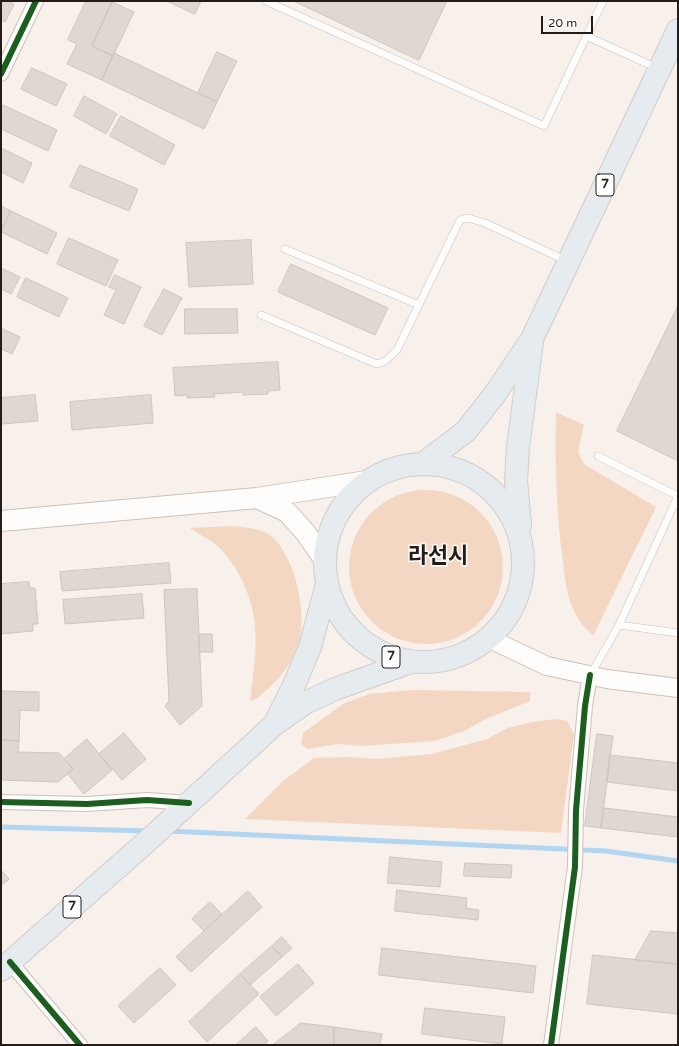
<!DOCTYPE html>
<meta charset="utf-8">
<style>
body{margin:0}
#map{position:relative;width:679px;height:1046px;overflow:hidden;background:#f7f0eb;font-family:"Varela Round",sans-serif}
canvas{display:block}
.frame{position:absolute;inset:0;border:2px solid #241c16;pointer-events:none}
.scale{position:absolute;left:541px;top:16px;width:52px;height:18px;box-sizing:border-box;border:2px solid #241c16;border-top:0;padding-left:5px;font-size:12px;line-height:14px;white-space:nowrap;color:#241c16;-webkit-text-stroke:3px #fff;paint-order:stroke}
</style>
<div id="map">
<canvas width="679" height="1046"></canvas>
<div class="frame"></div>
<div class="scale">20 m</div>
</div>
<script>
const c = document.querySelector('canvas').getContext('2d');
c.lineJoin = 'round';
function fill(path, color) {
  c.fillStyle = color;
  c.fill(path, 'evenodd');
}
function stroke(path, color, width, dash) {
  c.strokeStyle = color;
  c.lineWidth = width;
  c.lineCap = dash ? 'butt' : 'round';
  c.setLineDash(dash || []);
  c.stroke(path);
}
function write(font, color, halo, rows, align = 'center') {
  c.font = font + ' "Varela Round","Noto Sans KR",sans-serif';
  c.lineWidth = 3;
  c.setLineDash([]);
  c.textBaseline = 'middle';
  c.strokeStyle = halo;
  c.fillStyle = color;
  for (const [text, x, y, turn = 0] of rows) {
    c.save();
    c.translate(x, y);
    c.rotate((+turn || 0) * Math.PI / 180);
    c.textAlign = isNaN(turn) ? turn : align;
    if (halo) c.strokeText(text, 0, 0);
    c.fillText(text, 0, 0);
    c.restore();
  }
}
fill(new Path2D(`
 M 556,412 L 584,425 L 578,452 L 584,464 L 656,507 L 593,636 C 587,629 580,623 576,615 C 567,599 565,580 563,562 C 556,512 555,462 556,412 Z
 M349 567a77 77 0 1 1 154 0a77 77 0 1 1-154 0Z
 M 232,526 C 243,527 260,528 270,535 C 295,554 307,613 299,642 C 294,660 283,675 269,688 C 263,693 258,700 250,701 C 256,652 263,616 237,571 C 231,561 223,550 214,543 C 206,537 197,534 190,528 Z
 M 411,690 L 530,692 L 530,701 L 486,719 L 464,731 L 435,741 L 361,746 L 339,744 L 307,749 L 301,743 L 303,733 L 343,704 L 369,694 Z
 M 556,719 L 567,721 L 574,734 L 561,833 L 245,819 L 283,781 L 314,758 L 349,757 L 376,759 L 432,754 L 487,739 L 508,728 L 527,723 Z`), '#f4d7c3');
stroke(new Path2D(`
 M 1,827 L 148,831
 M 168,831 L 606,851 L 678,861`), '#b2d5f1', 5);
const building = new Path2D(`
 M 1,1 L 7,1 L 14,4 L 5,22 L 1,20 Z
 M 86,1 L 112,2 L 92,46 L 113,56 L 102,80 L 67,64 L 77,44 L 68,40 Z
 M 167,1 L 201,1 L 195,14 Z
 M 294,1 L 447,1 L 419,60 Z
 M 112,2 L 134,12 L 113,56 L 92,46 Z
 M 217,52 L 237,61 L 217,102 L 198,93 Z
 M 114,53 L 217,102 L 204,129 L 102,80 Z
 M 32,68 L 67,84 L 56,106 L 21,89 Z
 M 84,96 L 117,114 L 106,134 L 74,116 Z
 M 3,105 L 57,130 L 48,151 L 1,129 L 1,110 Z
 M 121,116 L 175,145 L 164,165 L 110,136 Z
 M 1,148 L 32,163 L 23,183 L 1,172 Z
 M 80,165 L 138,189 L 129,211 L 70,187 Z
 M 1,206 L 11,211 L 1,231 Z
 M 11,211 L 57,233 L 47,254 L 1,232 Z
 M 69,238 L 118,260 L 106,286 L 57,264 Z
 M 251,240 L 253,284 L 189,287 L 186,243 Z
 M 291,264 L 388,308 L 375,335 L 278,292 Z
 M 1,268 L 20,277 L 11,294 L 1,289 Z
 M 115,275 L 141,287 L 124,324 L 104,315 L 116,290 L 109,287 Z
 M 26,278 L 68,298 L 59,317 L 17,297 Z
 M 164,289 L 182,298 L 162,335 L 144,326 Z
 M 678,306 L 678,461 L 617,431 Z
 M 185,309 L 237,309 L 238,333 L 185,334 Z
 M 1,328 L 20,337 L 12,354 L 1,349 Z
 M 278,362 L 280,390 L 268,391 L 268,394 L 243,395 L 243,392 L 214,394 L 215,397 L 187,398 L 187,395 L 175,396 L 173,368 Z
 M 35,395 L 38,421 L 1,424 L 1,398 Z
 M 151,395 L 153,423 L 72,430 L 70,402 Z
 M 169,563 L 171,583 L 62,591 L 60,572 Z
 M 29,582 L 30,588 L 35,588 L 38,624 L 33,624 L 33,631 L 1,634 L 1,584 Z
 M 197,589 L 202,706 L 180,725 L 165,706 L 169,701 L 164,590 Z
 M 142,594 L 144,618 L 65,624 L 63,600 Z
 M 199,634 L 212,634 L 213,652 L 200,652 Z
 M 2,691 L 39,692 L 39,711 L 20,710 L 19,741 L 1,740 Z
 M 124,733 L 146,759 L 122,780 L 99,754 Z
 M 597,734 L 613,736 L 601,828 L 585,826 Z
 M 87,739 L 112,770 L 84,794 L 67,773 L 73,769 L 64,759 Z
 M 1,740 L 19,741 L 18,752 L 59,753 L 73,769 L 58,782 L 1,780 Z
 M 610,755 L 678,763 L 678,791 L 607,782 Z
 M 604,808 L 678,817 L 678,837 L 601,828 Z
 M 390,857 L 442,862 L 440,887 L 388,883 Z
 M 465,863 L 512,865 L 511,878 L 464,876 Z
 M 1,870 L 9,879 L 1,886 Z
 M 397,890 L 467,898 L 466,908 L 479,910 L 478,920 L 395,911 Z
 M 248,891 L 262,907 L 191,972 L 176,957 Z
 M 210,902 L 222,914 L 204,931 L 192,919 Z
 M 651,931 L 678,933 L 678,964 L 635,960 Z
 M 282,937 L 292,948 L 282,957 L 272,946 Z
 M 272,946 L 282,957 L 250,985 L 240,974 Z
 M 382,948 L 536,966 L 533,993 L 379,975 Z
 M 593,955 L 678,964 L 678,1014 L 587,1004 Z
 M 298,964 L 314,983 L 276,1016 L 260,997 Z
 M 160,968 L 176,985 L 134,1023 L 118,1006 Z
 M 240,974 L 259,994 L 207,1042 L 189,1022 Z
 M 425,1008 L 505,1017 L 502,1044 L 422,1034 Z
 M 301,1023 L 334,1027 L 334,1045 L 273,1045 Z
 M 256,1027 L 268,1041 L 264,1045 L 236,1045 Z
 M 334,1027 L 382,1034 L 380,1045 L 334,1045 Z`);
fill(building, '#dfd8d2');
stroke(building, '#ccc5c0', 1);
const service = new Path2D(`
 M 266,1 L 544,126 L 603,1
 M 586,36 L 657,68
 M 285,249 L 419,305
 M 261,315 L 377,364 L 385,361 L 397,350 L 460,220 L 468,218 L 485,223 L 567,261
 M 598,456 L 678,496 L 619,625
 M 591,674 L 619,625 L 678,633`);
const minor = new Path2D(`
 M 1,74 L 36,1
 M 1,802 L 87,804 L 147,800 L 189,803
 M 10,962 L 80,1045
 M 551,1045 L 575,867 L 576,810 L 585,706 L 590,675`);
const tertiary = new Path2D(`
 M 490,639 L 547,666 L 607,679 L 678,688`);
const secondary = new Path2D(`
 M 257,498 L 287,512 L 305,532 L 323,558
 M 1,521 L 257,498 L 367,481`);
const trunk = new Path2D(`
 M 424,463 L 466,431 L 495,394 L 532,339 L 678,30
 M325 563a99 99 0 1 1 198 0a99 99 0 1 1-198 0Z
 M 520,525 L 516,481 L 518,447 L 532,342
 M 276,721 L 295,683 L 310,647 L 326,588
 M 1,970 L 144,844 L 275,724 L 305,703 L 335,689 L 411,662`);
stroke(service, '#c9c2bd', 8);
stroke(minor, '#c9c2bd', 16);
stroke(tertiary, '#c9c2bd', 20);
stroke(secondary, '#c9c2bd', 22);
stroke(trunk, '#d0ccc9', 24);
stroke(service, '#fefdfc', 7);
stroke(minor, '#fefdfc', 14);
stroke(tertiary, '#fefdfc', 18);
stroke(secondary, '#fefdfc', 20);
stroke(trunk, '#e6ebf0', 22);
stroke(new Path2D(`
 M 1,74 L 36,1
 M 1,802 L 87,804 L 147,800 L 189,803
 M 10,962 L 80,1045
 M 551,1045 L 575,867 L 576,810 L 585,706 L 590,675`), '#1b5e20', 6);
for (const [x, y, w] of [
 [605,185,18],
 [391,657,18],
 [72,907,18]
]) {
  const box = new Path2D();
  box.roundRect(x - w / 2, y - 11, w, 22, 3);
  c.fillStyle = '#fff';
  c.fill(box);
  stroke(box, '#241c16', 1);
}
write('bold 13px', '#241c16', null, [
 ["7",605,185],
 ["7",391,657],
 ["7",72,907]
]);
write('bold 22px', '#241c16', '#fff', [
 ["라선시",438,557]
]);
</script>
